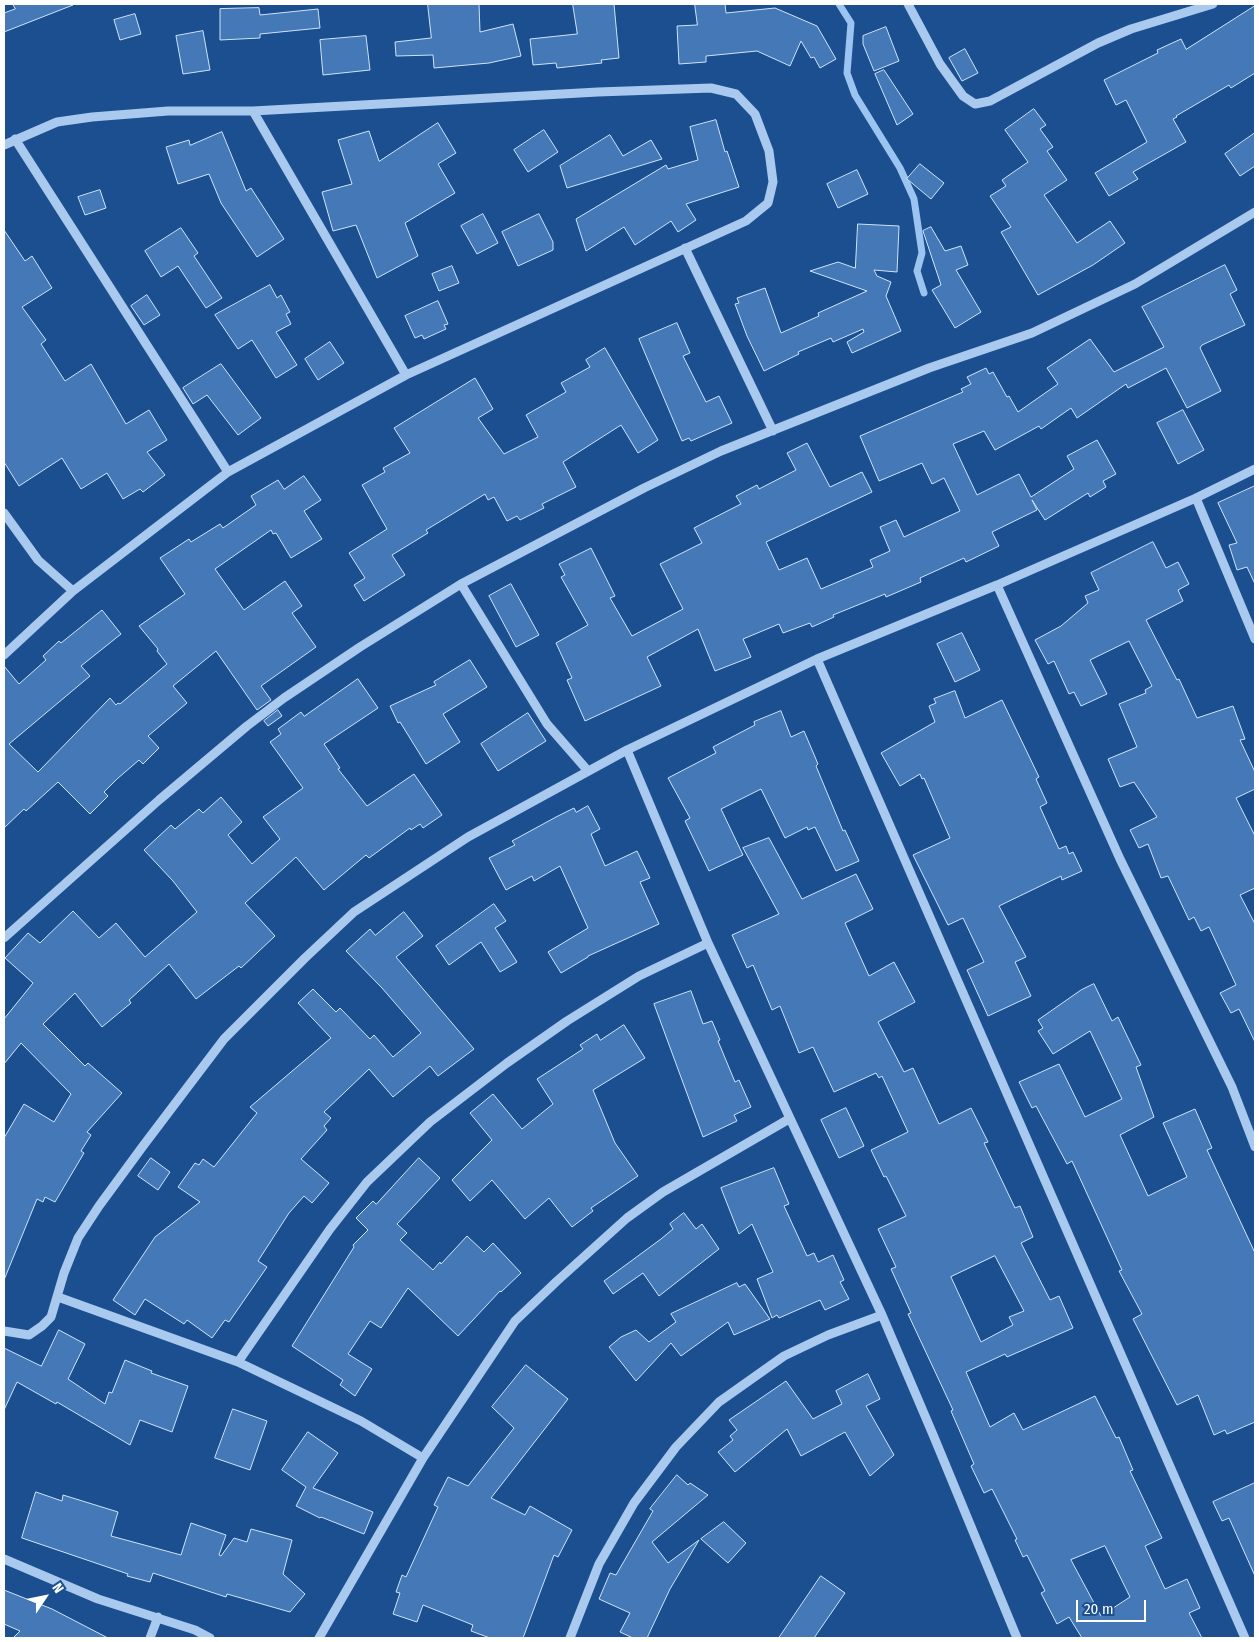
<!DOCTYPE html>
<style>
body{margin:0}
#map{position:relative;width:1259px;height:1642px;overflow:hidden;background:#1b4f8f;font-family:"Fira Sans Condensed",sans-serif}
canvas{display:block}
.frame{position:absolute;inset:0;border:5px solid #fff;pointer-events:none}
.north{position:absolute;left:20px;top:1572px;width:50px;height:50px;-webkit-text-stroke:4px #1b4f8f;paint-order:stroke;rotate:56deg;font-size:14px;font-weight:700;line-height:20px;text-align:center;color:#fff}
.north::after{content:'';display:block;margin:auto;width:18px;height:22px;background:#fff;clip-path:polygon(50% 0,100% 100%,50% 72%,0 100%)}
.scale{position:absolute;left:1076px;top:1600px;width:70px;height:22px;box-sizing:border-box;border:2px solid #fff;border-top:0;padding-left:6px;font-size:15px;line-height:18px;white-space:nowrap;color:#fff;-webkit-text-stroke:4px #1b4f8f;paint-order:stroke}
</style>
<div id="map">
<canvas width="1259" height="1642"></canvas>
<div class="frame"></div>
<div class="north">N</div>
<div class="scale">20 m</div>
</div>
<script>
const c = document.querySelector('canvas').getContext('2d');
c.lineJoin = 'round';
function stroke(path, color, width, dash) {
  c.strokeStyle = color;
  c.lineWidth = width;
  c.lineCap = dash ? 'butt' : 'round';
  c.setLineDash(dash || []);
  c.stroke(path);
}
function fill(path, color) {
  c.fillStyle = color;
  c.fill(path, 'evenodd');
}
stroke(new Path2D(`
 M 839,4 L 851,23 L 847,73 L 855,95 L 900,168 L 914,199 L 922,253 L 917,271 L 924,293`), '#9cc4f0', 7);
const building = new Path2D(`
 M 13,4 L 72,4 L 73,5 L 4,32 L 4,13 L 15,9 Z
 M 428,4 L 479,4 L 480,32 L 513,24 L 521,56 L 489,63 L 434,68 L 433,55 L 396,56 L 395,42 L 431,38 Z
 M 573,4 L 614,4 L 619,58 L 601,60 L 602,63 L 557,68 L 556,63 L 533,65 L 530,39 L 577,34 Z
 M 695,4 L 725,4 L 726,13 L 775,8 L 817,26 L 836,59 L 820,68 L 814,57 L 811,58 L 801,41 L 790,66 L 757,51 L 706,56 L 706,62 L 679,64 L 677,26 L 697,25 Z
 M 1255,6 L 1255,73 L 1231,88 L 1229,85 L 1176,116 L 1177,117 L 1173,119 L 1186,142 L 1133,172 L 1138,179 L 1109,196 L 1095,173 L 1147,142 L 1126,100 L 1116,105 L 1104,80 L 1158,53 L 1157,50 L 1181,39 L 1186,49 Z
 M 259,8 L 260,15 L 318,9 L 320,28 L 260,34 L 260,38 L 220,40 L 220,9 Z
 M 135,14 L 141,34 L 120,40 L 114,20 Z
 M 886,27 L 899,61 L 874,71 L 863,44 L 863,36 Z
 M 203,31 L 210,70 L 183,74 L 176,36 Z
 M 366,36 L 370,70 L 323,75 L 320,40 Z
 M 965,49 L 978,73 L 962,81 L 949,58 Z
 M 884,70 L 913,114 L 897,125 L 875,74 Z
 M 1034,109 L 1046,125 L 1040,129 L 1053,147 L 1047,151 L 1067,180 L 1044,195 L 1077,243 L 1110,221 L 1125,243 L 1093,265 L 1038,295 L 1001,232 L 1011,227 L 990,196 L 1006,186 L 1002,180 L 1028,162 L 1005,130 Z
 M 716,120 L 725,152 L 727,151 L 739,187 L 686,204 L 696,220 L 678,232 L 671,221 L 635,245 L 624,227 L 586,251 L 576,219 L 666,165 L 668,169 L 698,160 L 690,127 Z
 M 438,123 L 456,153 L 438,164 L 455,193 L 405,223 L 418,256 L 377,278 L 356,225 L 333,231 L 322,192 L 352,184 L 338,140 L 369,131 L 379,161 Z
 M 544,130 L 558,152 L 528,172 L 514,150 Z
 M 222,132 L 246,191 L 251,188 L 284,239 L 257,257 L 221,203 L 209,174 L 178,184 L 166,147 L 189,140 L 190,145 Z
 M 1255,133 L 1255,166 L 1240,176 L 1225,154 Z
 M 610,135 L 623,156 L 651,140 L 662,159 L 567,188 L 560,166 Z
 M 920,164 L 944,183 L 931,199 L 907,179 Z
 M 857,170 L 868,194 L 838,208 L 827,184 Z
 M 100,190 L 106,208 L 85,215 L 78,197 Z
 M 483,214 L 498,243 L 477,254 L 461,226 Z
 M 539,214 L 553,242 L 553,250 L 518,266 L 502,232 Z
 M 858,224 L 899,226 L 897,272 L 874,270 L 877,276 L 891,282 L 886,296 L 901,331 L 852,353 L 847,342 L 864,332 L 863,329 L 833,342 L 831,338 L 798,352 L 799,354 L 764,371 L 747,336 L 735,304 L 739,303 L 737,298 L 765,288 L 781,333 L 819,316 L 818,313 L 867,291 L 810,271 L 838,262 L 855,268 Z
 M 931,227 L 945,251 L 961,246 L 968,265 L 956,270 L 981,312 L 955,328 L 932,290 L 941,285 L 923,231 Z
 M 181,228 L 198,253 L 194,256 L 222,298 L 206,308 L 178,266 L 161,277 L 145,251 Z
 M 4,230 L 25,261 L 32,256 L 52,288 L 22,307 L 46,340 L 41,344 L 65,381 L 91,364 L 126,424 L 149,410 L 167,440 L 147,452 L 165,475 L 143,492 L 140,489 L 123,499 L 107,473 L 81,489 L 62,458 L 19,486 L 4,462 Z
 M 1225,265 L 1237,290 L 1230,294 L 1245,325 L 1202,345 L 1200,348 L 1221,391 L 1187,408 L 1166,368 L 1128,388 L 1126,384 L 1077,418 L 1071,408 L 1041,429 L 1039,426 L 995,450 L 984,431 L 953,444 L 977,495 L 1019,474 L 1031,497 L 1074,469 L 1067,456 L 1097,440 L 1116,474 L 1103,481 L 1106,487 L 1090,497 L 1088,493 L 1045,520 L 1032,500 L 1037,510 L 992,532 L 999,546 L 966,562 L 964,558 L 920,578 L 921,582 L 886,597 L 885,594 L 833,615 L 834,617 L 812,627 L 810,623 L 783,633 L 779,624 L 743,639 L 751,657 L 715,671 L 698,629 L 647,657 L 661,686 L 585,721 L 567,680 L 572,678 L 556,643 L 588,625 L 561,577 L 565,575 L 559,564 L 591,548 L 615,596 L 610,598 L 632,636 L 683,609 L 660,564 L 702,543 L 694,528 L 741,504 L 736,496 L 757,485 L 759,489 L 796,470 L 787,453 L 807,443 L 830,487 L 862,472 L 872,492 L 766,542 L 779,570 L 807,558 L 821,589 L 873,567 L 870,560 L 890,551 L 880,527 L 896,520 L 904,537 L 960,511 L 944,478 L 932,484 L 922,463 L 879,481 L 860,436 L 963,392 L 961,389 L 971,384 L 967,377 L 986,368 L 989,374 L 993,372 L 1007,397 L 1009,396 L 1018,412 L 1058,384 L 1047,368 L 1090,339 L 1114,372 L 1164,347 L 1142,307 Z
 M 452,266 L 459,283 L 439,291 L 432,274 Z
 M 270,285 L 277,298 L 281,295 L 290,312 L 286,314 L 291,324 L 276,332 L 297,365 L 276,378 L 252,340 L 238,349 L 215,315 Z
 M 147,295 L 160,315 L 144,325 L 131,306 Z
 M 438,301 L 448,324 L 444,325 L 446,329 L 424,339 L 422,335 L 415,338 L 405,316 Z
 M 677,323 L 690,353 L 683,356 L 706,402 L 719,396 L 732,423 L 691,441 L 689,438 L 682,441 L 639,339 Z
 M 330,342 L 344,363 L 318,380 L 305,359 Z
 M 605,348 L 658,440 L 638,453 L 621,425 L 563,462 L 576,487 L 542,504 L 544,508 L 520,520 L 517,516 L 507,521 L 494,497 L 488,500 L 485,494 L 426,530 L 428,533 L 392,555 L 405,575 L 364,601 L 354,585 L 365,578 L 349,553 L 387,529 L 362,485 L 385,472 L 383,468 L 410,453 L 394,428 L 475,378 L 493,409 L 478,418 L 504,454 L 538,437 L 526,415 L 566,392 L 561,383 L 590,367 L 586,360 Z
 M 221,364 L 261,418 L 238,435 L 207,395 L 193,404 L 183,388 Z
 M 1183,410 L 1204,450 L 1178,464 L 1157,423 Z
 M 304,476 L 321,500 L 304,511 L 322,539 L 291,558 L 276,533 L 273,534 L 271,530 L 215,569 L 244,610 L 285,581 L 302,606 L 292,613 L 316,647 L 261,686 L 271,700 L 257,710 L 216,651 L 173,686 L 187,703 L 148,736 L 159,748 L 143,764 L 139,760 L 117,779 L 104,792 L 108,796 L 90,814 L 58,782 L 26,811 L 24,809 L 4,828 L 4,666 L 19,684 L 46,660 L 43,656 L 59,641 L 61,643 L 102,610 L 121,634 L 81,666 L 90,676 L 9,744 L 38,772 L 110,698 L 116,705 L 118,703 L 120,704 L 167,664 L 157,651 L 158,649 L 139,626 L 185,594 L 160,558 L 189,539 L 191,542 L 220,524 L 223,528 L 256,505 L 251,496 L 278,480 L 284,489 Z
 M 1255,486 L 1255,584 L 1247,567 L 1237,570 L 1229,545 L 1237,543 L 1218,503 Z
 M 1153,542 L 1166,568 L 1178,562 L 1189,584 L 1178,590 L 1183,601 L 1146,620 L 1177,680 L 1179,679 L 1197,718 L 1233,706 L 1245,739 L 1240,740 L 1255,772 L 1255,789 L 1236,798 L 1255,836 L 1255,888 L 1240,895 L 1255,924 L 1255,1042 L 1239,1009 L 1231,1013 L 1220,993 L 1236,985 L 1209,927 L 1201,931 L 1194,917 L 1189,920 L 1168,876 L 1161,878 L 1148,844 L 1139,848 L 1130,830 L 1157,817 L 1134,782 L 1120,787 L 1108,759 L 1137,747 L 1119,704 L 1146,693 L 1145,690 L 1152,686 L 1129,641 L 1090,660 L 1107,694 L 1081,706 L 1074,692 L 1069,694 L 1054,661 L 1048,664 L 1035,640 L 1061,626 L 1088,603 L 1085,596 L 1099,590 L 1091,573 Z
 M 511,584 L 539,635 L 516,647 L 489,596 Z
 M 962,633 L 980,670 L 955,682 L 937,644 Z
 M 470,660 L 487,687 L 443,714 L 460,742 L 426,764 L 400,722 L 398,723 L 390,706 L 436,685 L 434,682 Z
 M 358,679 L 378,708 L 324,744 L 340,768 L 338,769 L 367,806 L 414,774 L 442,815 L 423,828 L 420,824 L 411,830 L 410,828 L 369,858 L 366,855 L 324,890 L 296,857 L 245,903 L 275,936 L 241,968 L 239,966 L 196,999 L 169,964 L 129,1000 L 131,1003 L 102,1027 L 75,993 L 43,1024 L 85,1066 L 88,1063 L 122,1093 L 87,1132 L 91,1135 L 81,1151 L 84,1153 L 55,1202 L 45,1197 L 43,1202 L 37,1199 L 4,1280 L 4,1138 L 24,1104 L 54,1122 L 71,1094 L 21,1043 L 4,1064 L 4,1019 L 33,983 L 5,958 L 28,933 L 40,943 L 73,911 L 99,938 L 116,923 L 145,957 L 197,912 L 173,881 L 144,850 L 171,825 L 175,829 L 199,809 L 203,813 L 221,797 L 242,822 L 228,835 L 252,864 L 280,839 L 263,817 L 303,788 L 270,742 L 281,734 L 278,729 L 301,712 L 304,716 Z
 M 955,691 L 965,718 L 1002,700 L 1039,777 L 1036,779 L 1047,803 L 1040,807 L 1059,849 L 1066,846 L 1069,854 L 1073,852 L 1082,871 L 1062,880 L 1061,876 L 999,906 L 1026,957 L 1015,962 L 1031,996 L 988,1016 L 967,970 L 984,962 L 963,918 L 948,925 L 913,855 L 950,838 L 924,778 L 922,779 L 920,774 L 900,786 L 881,753 L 935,722 L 929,706 L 936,703 L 934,699 Z
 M 278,710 L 282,716 L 268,726 L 264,721 Z
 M 781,711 L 791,737 L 804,731 L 818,764 L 816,766 L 843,831 L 845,830 L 859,861 L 836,871 L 815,827 L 808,830 L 807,827 L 785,838 L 761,789 L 721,809 L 743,855 L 709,871 L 685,821 L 690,818 L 668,778 L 716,753 L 713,747 L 755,725 L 754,722 Z
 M 528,713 L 546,741 L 498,771 L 481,744 Z
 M 588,806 L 600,829 L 591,834 L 605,866 L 637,851 L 650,878 L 640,882 L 659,924 L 588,956 L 588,957 L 561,973 L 548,952 L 588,928 L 560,866 L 534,881 L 532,876 L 506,890 L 489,858 L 515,845 L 512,841 L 556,817 L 574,808 L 576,812 Z
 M 769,838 L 802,899 L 856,874 L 873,909 L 845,923 L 869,976 L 894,962 L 915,1002 L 878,1022 L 904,1072 L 913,1068 L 939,1124 L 971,1108 L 988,1142 L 984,1143 L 1015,1208 L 1020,1206 L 1033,1237 L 1021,1243 L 1050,1300 L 1059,1296 L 1073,1328 L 1007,1357 L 1005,1354 L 966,1372 L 990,1427 L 1014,1413 L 1023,1430 L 1095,1396 L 1116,1438 L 1119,1437 L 1133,1470 L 1130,1471 L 1162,1538 L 1145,1546 L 1165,1589 L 1187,1579 L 1200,1608 L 1189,1613 L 1202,1638 L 1082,1638 L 1069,1617 L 1057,1624 L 1041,1593 L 1045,1591 L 1027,1555 L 1023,1557 L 1015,1540 L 1017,1539 L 992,1489 L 984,1493 L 971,1466 L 974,1464 L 951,1411 L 953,1410 L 908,1314 L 911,1313 L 891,1269 L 896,1267 L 878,1229 L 906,1216 L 886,1176 L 884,1177 L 871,1150 L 908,1132 L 882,1076 L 879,1078 L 876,1073 L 834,1092 L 813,1047 L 799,1053 L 780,1006 L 772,1010 L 753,965 L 747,968 L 732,935 L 779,914 L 743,848 ZM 995,1256 L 1024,1311 L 1009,1317 L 1013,1325 L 981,1342 L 951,1277 ZM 1105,1546 L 1130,1597 L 1101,1616 L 1071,1560 Z
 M 494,904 L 506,921 L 495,928 L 517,962 L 500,972 L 481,942 L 449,965 L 436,946 Z
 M 404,912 L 423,936 L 396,957 L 474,1049 L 438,1076 L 430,1066 L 393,1097 L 369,1069 L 324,1112 L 331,1118 L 324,1126 L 327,1130 L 301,1159 L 329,1183 L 312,1203 L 304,1196 L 289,1213 L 258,1261 L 267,1267 L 229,1322 L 225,1320 L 212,1338 L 187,1320 L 184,1324 L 145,1299 L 135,1315 L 113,1300 L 155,1237 L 200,1202 L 178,1187 L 195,1163 L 199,1165 L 203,1159 L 214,1167 L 257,1113 L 250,1107 L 331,1038 L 298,1003 L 313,989 L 336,1012 L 340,1008 L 370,1039 L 374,1035 L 393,1057 L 421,1033 L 382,988 L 346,951 L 370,929 L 375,935 Z
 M 1094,984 L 1112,1021 L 1118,1017 L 1141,1065 L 1136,1067 L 1154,1117 L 1120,1135 L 1148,1196 L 1187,1177 L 1163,1123 L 1195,1109 L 1212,1148 L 1207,1150 L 1255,1253 L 1255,1422 L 1227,1434 L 1225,1430 L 1214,1435 L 1198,1395 L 1177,1405 L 1133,1319 L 1142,1314 L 1119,1271 L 1122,1270 L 1072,1161 L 1067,1164 L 1036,1106 L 1032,1108 L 1019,1082 L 1059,1064 L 1085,1117 L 1122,1099 L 1090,1031 L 1053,1054 L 1038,1031 L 1043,1028 L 1038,1020 L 1081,990 Z
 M 691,991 L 703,1024 L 712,1021 L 720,1040 L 718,1041 L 735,1082 L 739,1080 L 751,1107 L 734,1115 L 737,1121 L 703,1137 L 654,1004 Z
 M 624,1025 L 645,1058 L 593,1090 L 615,1143 L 638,1176 L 591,1208 L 593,1211 L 572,1227 L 549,1198 L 525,1219 L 492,1180 L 470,1201 L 452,1180 L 492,1140 L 470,1113 L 493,1094 L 522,1129 L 553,1104 L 537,1079 L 583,1049 L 580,1045 L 597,1034 L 600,1040 Z
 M 846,1108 L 864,1146 L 839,1158 L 821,1120 Z
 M 151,1158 L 170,1172 L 158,1190 L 138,1176 Z
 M 419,1158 L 440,1178 L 397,1224 L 407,1233 L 400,1240 L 433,1270 L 440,1262 L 441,1264 L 467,1236 L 484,1252 L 493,1243 L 521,1273 L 501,1292 L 500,1291 L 458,1336 L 408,1288 L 381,1328 L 370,1321 L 348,1354 L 372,1369 L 355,1396 L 340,1385 L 343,1380 L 292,1346 L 354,1247 L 353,1245 L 368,1230 L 356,1218 L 373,1201 L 376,1204 Z
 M 774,1168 L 789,1204 L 784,1206 L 807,1256 L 814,1253 L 818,1262 L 833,1255 L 844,1280 L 840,1282 L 849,1299 L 825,1310 L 820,1300 L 779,1318 L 777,1315 L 772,1318 L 757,1279 L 773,1272 L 752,1224 L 739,1234 L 721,1188 Z
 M 684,1213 L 696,1229 L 702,1224 L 719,1249 L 659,1296 L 643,1273 L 613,1294 L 604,1281 L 661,1239 L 673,1229 L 670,1224 Z
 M 737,1283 L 739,1287 L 745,1284 L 770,1319 L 734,1335 L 728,1322 L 681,1356 L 671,1343 L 636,1381 L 609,1347 L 621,1337 L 636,1330 L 649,1342 L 676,1322 L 671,1314 Z
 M 59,1330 L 85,1344 L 68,1379 L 105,1404 L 109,1392 L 112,1393 L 125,1360 L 152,1371 L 151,1373 L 188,1386 L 172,1432 L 140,1420 L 130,1445 L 57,1402 L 56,1404 L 17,1382 L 4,1410 L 4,1348 L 41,1366 Z
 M 526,1365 L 568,1399 L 491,1498 L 525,1515 L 530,1506 L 572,1530 L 558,1557 L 554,1555 L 523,1638 L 490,1638 L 471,1631 L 473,1625 L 423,1605 L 417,1622 L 393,1614 L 400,1593 L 396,1592 L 402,1575 L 406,1577 L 438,1507 L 434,1505 L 448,1477 L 468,1486 L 514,1428 L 492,1407 Z
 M 868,1374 L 880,1399 L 866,1406 L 894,1455 L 870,1476 L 845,1432 L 801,1456 L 787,1429 L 735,1472 L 718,1452 L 733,1440 L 730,1436 L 737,1430 L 729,1420 L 786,1381 L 813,1419 L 842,1404 L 836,1391 Z
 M 233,1409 L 267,1421 L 250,1470 L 215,1458 Z
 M 308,1432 L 338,1453 L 313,1488 L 373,1512 L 364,1534 L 321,1517 L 320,1518 L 296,1506 L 306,1487 L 282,1470 Z
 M 677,1475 L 688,1485 L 690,1483 L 708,1495 L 652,1542 L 668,1563 L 699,1540 L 670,1589 L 647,1638 L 633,1638 L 620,1632 L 630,1613 L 599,1599 L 610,1573 L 616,1575 L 653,1511 L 650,1509 Z
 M 1255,1483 L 1255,1576 L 1229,1518 L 1222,1521 L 1213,1502 Z
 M 36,1492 L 62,1501 L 63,1495 L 118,1512 L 111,1536 L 181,1555 L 191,1523 L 226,1535 L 219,1555 L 221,1556 L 234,1538 L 247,1542 L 251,1529 L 292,1540 L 283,1574 L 305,1594 L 290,1612 L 227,1594 L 226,1597 L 153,1573 L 150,1582 L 127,1576 L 128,1574 L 22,1538 Z
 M 724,1522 L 746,1543 L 728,1563 L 701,1539 Z
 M 821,1576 L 845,1593 L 814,1638 L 779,1638 Z
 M 4,1590 L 52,1609 L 108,1638 L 13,1638 L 20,1631 L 4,1624 Z`);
fill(building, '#4478b7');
stroke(building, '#cfe3fa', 1);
stroke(new Path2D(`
 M 908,4 L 940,64 L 963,96 L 975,104 L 990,101 L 1098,43 L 1131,29 L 1213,4
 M 253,111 L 406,375
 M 15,139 L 228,472
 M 4,145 L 57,122 L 92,117 L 168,111 L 253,111 L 598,92 L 711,88 L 736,94 L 755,114 L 769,151 L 773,182 L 768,203 L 746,221 L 406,375 L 228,472 L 73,591 L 4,655
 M 685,248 L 773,431
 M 1196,498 L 1255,639
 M 4,513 L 38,560 L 73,591
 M 461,584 L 547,724 L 588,771
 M 997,585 L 1120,859 L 1232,1087 L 1255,1147
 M 817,659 L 1245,1638
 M 627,750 L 708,943 L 882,1315 L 934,1437 L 1017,1638
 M 4,938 L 159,800 L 247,726 L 284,698 L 360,647 L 461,584 L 644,488 L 721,451 L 929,368 L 1032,333 L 1135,284 L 1255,212
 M 58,1297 L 238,1362 L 361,1421 L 423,1458
 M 4,1331 L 29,1335 L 42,1326 L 51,1317 L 64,1273 L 78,1238 L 99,1206 L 143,1146 L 224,1039 L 305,958 L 354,912 L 468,837 L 627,750 L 817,659 L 997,585 L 1196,498 L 1255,469
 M 238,1362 L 330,1229 L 367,1182 L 430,1122 L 507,1063 L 567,1021 L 639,976 L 708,943
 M 4,1559 L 98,1599 L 195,1630 L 210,1638
 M 150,1638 L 158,1617
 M 319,1638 L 423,1458 L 515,1321 L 557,1281 L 627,1218 L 663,1192 L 789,1119
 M 570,1638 L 599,1564 L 634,1503 L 676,1447 L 719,1402 L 784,1356 L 828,1335 L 882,1315`), '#a9c9ee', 9);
</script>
